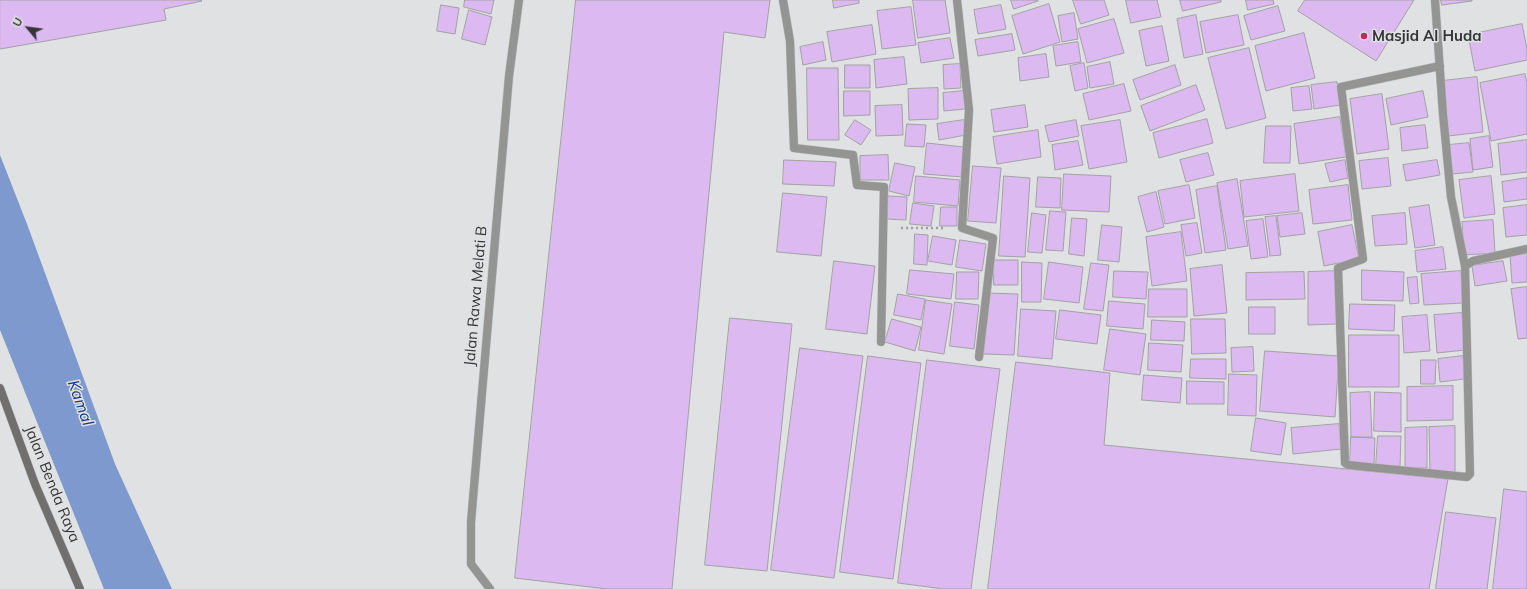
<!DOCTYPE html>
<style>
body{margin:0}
#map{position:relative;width:1527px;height:589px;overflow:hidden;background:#dfe1e3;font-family:Mulish,sans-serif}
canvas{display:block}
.north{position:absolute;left:8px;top:8px;width:40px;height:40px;-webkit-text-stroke:3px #dfe1e3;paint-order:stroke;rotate:299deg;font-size:11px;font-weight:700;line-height:16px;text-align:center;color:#343536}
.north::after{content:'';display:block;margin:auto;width:14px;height:18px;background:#343536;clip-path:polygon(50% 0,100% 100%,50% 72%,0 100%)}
</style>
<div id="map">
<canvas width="1527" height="589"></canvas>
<div class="north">U</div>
</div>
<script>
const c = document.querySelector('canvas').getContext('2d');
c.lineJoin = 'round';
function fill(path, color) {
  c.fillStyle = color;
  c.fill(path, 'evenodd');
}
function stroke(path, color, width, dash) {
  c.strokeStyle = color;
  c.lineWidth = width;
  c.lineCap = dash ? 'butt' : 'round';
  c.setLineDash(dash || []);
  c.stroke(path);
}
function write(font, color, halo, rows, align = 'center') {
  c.font = font + ' Mulish,sans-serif';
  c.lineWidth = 3;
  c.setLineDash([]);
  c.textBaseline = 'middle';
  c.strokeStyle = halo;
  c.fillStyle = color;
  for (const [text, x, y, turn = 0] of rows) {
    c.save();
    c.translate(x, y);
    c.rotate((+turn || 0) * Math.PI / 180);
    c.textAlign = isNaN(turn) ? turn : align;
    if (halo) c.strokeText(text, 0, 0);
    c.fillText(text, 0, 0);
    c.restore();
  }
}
fill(new Path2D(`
 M 0,155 L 27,224 L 115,464 L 172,589 L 104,589 L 0,330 Z`), '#7e99ce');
const building = new Path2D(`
 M 0,0 L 201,0 L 202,1 L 164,9 L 166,20 L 0,49 Z
 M 465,0 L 494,0 L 491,14 L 464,7 Z
 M 576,0 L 770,0 L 765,38 L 724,32 L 672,589 L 607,589 L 515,578 Z
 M 833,0 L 859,0 L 859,3 L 834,8 Z
 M 913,0 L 945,0 L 950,33 L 918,38 Z
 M 1011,0 L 1038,0 L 1038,1 L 1014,9 Z
 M 1073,0 L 1104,0 L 1109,15 L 1081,24 Z
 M 1126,0 L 1157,0 L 1161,17 L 1131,23 Z
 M 1180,0 L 1221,0 L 1221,2 L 1183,11 Z
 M 1246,0 L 1273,0 L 1274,4 L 1248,10 Z
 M 1305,0 L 1414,0 L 1376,61 L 1298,11 Z
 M 1441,0 L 1472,0 L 1472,1 L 1442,5 Z
 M 1049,4 L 1060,42 L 1023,54 L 1012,16 Z
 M 441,5 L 459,8 L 455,34 L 437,31 Z
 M 1001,5 L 1006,29 L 978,34 L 974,10 Z
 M 1278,6 L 1285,31 L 1251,40 L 1244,16 Z
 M 911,7 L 916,45 L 882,49 L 877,11 Z
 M 469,10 L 492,17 L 485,45 L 462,39 Z
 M 1074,13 L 1078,39 L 1062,42 L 1058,16 Z
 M 1196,15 L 1203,54 L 1184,58 L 1177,19 Z
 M 1238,15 L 1244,45 L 1206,53 L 1200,22 Z
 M 1114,19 L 1124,53 L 1087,63 L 1078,29 Z
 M 1522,24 L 1527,49 L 1527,60 L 1475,71 L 1468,35 Z
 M 872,25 L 876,54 L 832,62 L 827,32 Z
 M 1162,26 L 1169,61 L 1146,66 L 1139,31 Z
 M 1304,33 L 1315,78 L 1266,91 L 1255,46 Z
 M 1012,34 L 1015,50 L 978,56 L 975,40 Z
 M 950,38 L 954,58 L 921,63 L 918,43 Z
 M 823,42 L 826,60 L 803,65 L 800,47 Z
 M 1078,42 L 1081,62 L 1056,66 L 1053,46 Z
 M 1249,48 L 1266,118 L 1226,129 L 1208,58 Z
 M 1046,54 L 1049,77 L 1020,81 L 1018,58 Z
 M 904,57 L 907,84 L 876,88 L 874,60 Z
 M 1110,62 L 1114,84 L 1090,88 L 1087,67 Z
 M 1084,63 L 1088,88 L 1075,91 L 1070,66 Z
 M 960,64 L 961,88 L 944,89 L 943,65 Z
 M 845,65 L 870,65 L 870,88 L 845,88 Z
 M 1175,65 L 1181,85 L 1140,100 L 1133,80 Z
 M 807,68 L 838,68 L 839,140 L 808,140 Z
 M 1525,74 L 1527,83 L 1527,134 L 1491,141 L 1480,83 Z
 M 1477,77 L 1483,132 L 1448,136 L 1442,81 Z
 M 1337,82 L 1340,105 L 1314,109 L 1311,85 Z
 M 1124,84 L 1131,111 L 1089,120 L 1083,94 Z
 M 1196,85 L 1205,110 L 1150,131 L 1141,106 Z
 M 1309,86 L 1312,109 L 1293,111 L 1291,88 Z
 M 938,88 L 938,119 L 909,120 L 908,89 Z
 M 844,91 L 870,91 L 870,115 L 844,116 Z
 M 964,91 L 965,109 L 944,111 L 943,93 Z
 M 1423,91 L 1428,117 L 1391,125 L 1386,99 Z
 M 1382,94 L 1389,149 L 1357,154 L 1350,99 Z
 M 902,105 L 903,135 L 876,136 L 875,106 Z
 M 1025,105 L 1028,127 L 994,132 L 991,110 Z
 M 1340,117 L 1346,157 L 1299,164 L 1294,124 Z
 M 1207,119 L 1213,143 L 1159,158 L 1153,133 Z
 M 855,120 L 871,130 L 861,145 L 845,135 Z
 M 964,120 L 966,135 L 939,140 L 937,124 Z
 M 1076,120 L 1079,136 L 1049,142 L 1045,126 Z
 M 1120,120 L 1127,162 L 1089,169 L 1081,126 Z
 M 907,124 L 926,125 L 924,147 L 905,146 Z
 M 1425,125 L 1428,148 L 1402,151 L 1400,128 Z
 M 1266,126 L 1291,126 L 1290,163 L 1264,163 Z
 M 1038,130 L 1041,157 L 997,164 L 993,137 Z
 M 1489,136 L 1493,167 L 1473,170 L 1470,139 Z
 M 1527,140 L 1527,172 L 1501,175 L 1498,144 Z
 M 1078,141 L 1083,165 L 1055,170 L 1052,145 Z
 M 927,143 L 964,147 L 962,177 L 924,174 Z
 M 1469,143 L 1473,172 L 1452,174 L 1449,145 Z
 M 1208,153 L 1214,175 L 1186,182 L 1180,160 Z
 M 888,155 L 889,180 L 860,180 L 860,156 Z
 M 1388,158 L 1391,186 L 1362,189 L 1359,161 Z
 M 784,160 L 836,162 L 834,186 L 783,184 Z
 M 1345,160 L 1348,178 L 1330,182 L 1325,164 Z
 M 1437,160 L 1440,175 L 1406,181 L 1403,165 Z
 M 895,163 L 915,167 L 909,196 L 889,191 Z
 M 973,166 L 1001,168 L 996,223 L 968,221 Z
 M 1064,174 L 1111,176 L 1109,212 L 1062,210 Z
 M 1295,174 L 1299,211 L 1244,217 L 1240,181 Z
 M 916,176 L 960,180 L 958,206 L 914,202 Z
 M 1004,176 L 1030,178 L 1025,257 L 999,256 Z
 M 1491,176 L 1495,214 L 1464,218 L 1459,180 Z
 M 1038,177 L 1061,178 L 1060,208 L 1036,207 Z
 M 1527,178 L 1527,199 L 1504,202 L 1502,182 Z
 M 1237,179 L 1248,246 L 1228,249 L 1217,183 Z
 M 1189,185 L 1195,218 L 1165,224 L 1158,191 Z
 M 1348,185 L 1352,220 L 1313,224 L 1309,190 Z
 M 1217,186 L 1226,250 L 1205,253 L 1196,190 Z
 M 1156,192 L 1164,227 L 1147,232 L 1138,197 Z
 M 783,193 L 827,197 L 821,256 L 777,252 Z
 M 888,196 L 907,197 L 906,220 L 887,219 Z
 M 913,203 L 934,206 L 931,226 L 910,224 Z
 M 1429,205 L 1435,245 L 1415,248 L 1409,208 Z
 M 1527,205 L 1527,235 L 1506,237 L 1503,208 Z
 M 941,207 L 957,207 L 957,226 L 940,226 Z
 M 1050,211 L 1066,212 L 1063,251 L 1046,250 Z
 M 1032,213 L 1046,215 L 1042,253 L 1028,252 Z
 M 1302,213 L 1305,234 L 1280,237 L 1277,216 Z
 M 1405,213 L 1407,244 L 1375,246 L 1372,216 Z
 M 1276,216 L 1281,255 L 1270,256 L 1265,217 Z
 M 1072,218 L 1087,219 L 1084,256 L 1069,254 Z
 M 1263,219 L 1268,257 L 1251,259 L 1246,221 Z
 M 1493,220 L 1495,253 L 1464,255 L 1462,222 Z
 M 1197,223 L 1202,253 L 1186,256 L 1181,225 Z
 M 1102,225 L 1122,227 L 1119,262 L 1098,260 Z
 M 1352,225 L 1359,259 L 1324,266 L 1318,232 Z
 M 1181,232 L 1187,281 L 1152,286 L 1146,237 Z
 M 915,234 L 928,235 L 927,265 L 914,264 Z
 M 933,236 L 956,240 L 952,265 L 928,261 Z
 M 960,240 L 986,244 L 982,271 L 956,267 Z
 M 1443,247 L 1446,269 L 1417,272 L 1415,251 Z
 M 1527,254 L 1527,282 L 1512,283 L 1510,255 Z
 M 994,260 L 1018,260 L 1018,285 L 994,285 Z
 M 834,261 L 875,266 L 867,334 L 826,329 Z
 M 1503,261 L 1507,281 L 1475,286 L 1472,266 Z
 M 1022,262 L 1042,263 L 1041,302 L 1022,302 Z
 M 1049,262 L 1083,267 L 1079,303 L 1044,299 Z
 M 1091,263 L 1109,265 L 1103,311 L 1084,309 Z
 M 1222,265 L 1227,313 L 1194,316 L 1190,269 Z
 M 910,270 L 954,274 L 951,299 L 907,294 Z
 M 1362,270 L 1404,272 L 1403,301 L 1362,300 Z
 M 1114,271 L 1148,272 L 1146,299 L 1113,297 Z
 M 1337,271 L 1337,324 L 1308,325 L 1308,272 Z
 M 1461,271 L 1463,303 L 1424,305 L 1421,274 Z
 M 957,272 L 979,272 L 978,299 L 956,299 Z
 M 1304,272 L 1305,299 L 1246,300 L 1246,273 Z
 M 1417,277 L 1419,303 L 1410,304 L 1407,278 Z
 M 1527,287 L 1527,338 L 1518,339 L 1511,289 Z
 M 1149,289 L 1187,289 L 1187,317 L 1148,317 Z
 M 987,293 L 1018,294 L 1014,355 L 984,354 Z
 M 898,294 L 925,299 L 921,320 L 894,315 Z
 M 926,300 L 952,304 L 944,354 L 919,350 Z
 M 1109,301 L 1145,304 L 1143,329 L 1107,326 Z
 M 955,302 L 979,305 L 974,349 L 950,346 Z
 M 1350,304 L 1395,305 L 1394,331 L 1349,329 Z
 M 1249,307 L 1275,307 L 1275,334 L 1249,334 Z
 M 1021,309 L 1056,311 L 1052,359 L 1018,356 Z
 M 1060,310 L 1101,315 L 1097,344 L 1056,339 Z
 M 1462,313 L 1465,350 L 1437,353 L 1434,315 Z
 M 1427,315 L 1430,351 L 1404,353 L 1402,317 Z
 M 730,318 L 792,324 L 767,571 L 705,565 Z
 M 892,319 L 921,327 L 915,351 L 885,342 Z
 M 1191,319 L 1225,319 L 1226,353 L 1192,354 Z
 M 1152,320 L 1185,322 L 1184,341 L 1151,340 Z
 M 1110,329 L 1146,334 L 1140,375 L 1104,370 Z
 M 1349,335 L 1399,335 L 1399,387 L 1349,387 Z
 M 1149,343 L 1183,345 L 1181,372 L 1148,370 Z
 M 1253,347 L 1254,371 L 1232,372 L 1231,348 Z
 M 800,348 L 863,356 L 834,578 L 771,570 Z
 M 1265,351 L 1339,356 L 1335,417 L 1260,411 Z
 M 868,356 L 921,363 L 893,579 L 840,572 Z
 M 1463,356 L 1465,379 L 1440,382 L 1438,359 Z
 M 1191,359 L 1226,359 L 1226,379 L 1190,378 Z
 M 927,360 L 1000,369 L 971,589 L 944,589 L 898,583 Z
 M 1421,360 L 1436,360 L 1435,384 L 1421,384 Z
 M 1016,362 L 1110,373 L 1104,445 L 1448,479 L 1429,589 L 988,589 Z
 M 1229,374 L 1257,375 L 1256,416 L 1228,415 Z
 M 1144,375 L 1182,378 L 1180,403 L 1142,400 Z
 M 1187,381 L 1224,382 L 1224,404 L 1187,404 Z
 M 1453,386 L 1453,420 L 1407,421 L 1407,387 Z
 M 1370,392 L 1372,437 L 1351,437 L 1350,393 Z
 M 1375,392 L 1401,393 L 1401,432 L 1374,431 Z
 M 1256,418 L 1286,423 L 1281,455 L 1251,451 Z
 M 1339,424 L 1341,449 L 1293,454 L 1291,428 Z
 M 1455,426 L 1455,472 L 1430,472 L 1429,427 Z
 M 1427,427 L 1427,468 L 1405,468 L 1405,428 Z
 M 1378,436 L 1401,436 L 1400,466 L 1376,466 Z
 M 1351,437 L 1375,438 L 1374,464 L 1350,463 Z
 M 1504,489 L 1527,492 L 1527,589 L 1493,589 Z
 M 1446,512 L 1496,518 L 1487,589 L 1436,589 Z`);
fill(building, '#dcb9f1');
stroke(building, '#a2a1a3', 1);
const service = new Path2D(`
 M 490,589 L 471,564 L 471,522 L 509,76 L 519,0`);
const minor = new Path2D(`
 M 783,0 L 790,41 L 794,148 L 853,155 L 857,185 L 884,187 L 881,342
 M 957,0 L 969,110 L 962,228 L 993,238 L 979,357
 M 1435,0 L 1443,114 L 1451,197 L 1465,266
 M 1440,66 L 1341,87 L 1363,259 L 1338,268 L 1345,463 L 1348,465 L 1467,477 L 1470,474 L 1465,266 L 1473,261 L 1527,249`);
const secondary = new Path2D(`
 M 0,388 L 35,484 L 80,589`);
stroke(service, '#bdbfc0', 9);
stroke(minor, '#bdbfc0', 9);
stroke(secondary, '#bdbfc0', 9);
stroke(new Path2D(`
 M 901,228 L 944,228`), '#9e9fa1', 2.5, [2, 3]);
stroke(service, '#949493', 8);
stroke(minor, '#949493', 8);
stroke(secondary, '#706f6e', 8);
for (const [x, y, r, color] of [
 [1364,36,4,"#ba2c5d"]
]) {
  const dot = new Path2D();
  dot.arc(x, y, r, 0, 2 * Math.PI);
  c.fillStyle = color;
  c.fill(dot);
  stroke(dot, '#dfe1e3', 1.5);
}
write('bold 15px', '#343536', '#dfe1e3', [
 ["Masjid Al Huda",1372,36]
], 'left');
write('15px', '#343536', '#dfe1e3', [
 ["Jalan Rawa Melati B",476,296,-85],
 ["Jalan Benda Raya",52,484,68]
]);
write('italic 16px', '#1a3777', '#dfe1e3', [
 ["Kamal",80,403,70]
]);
</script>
